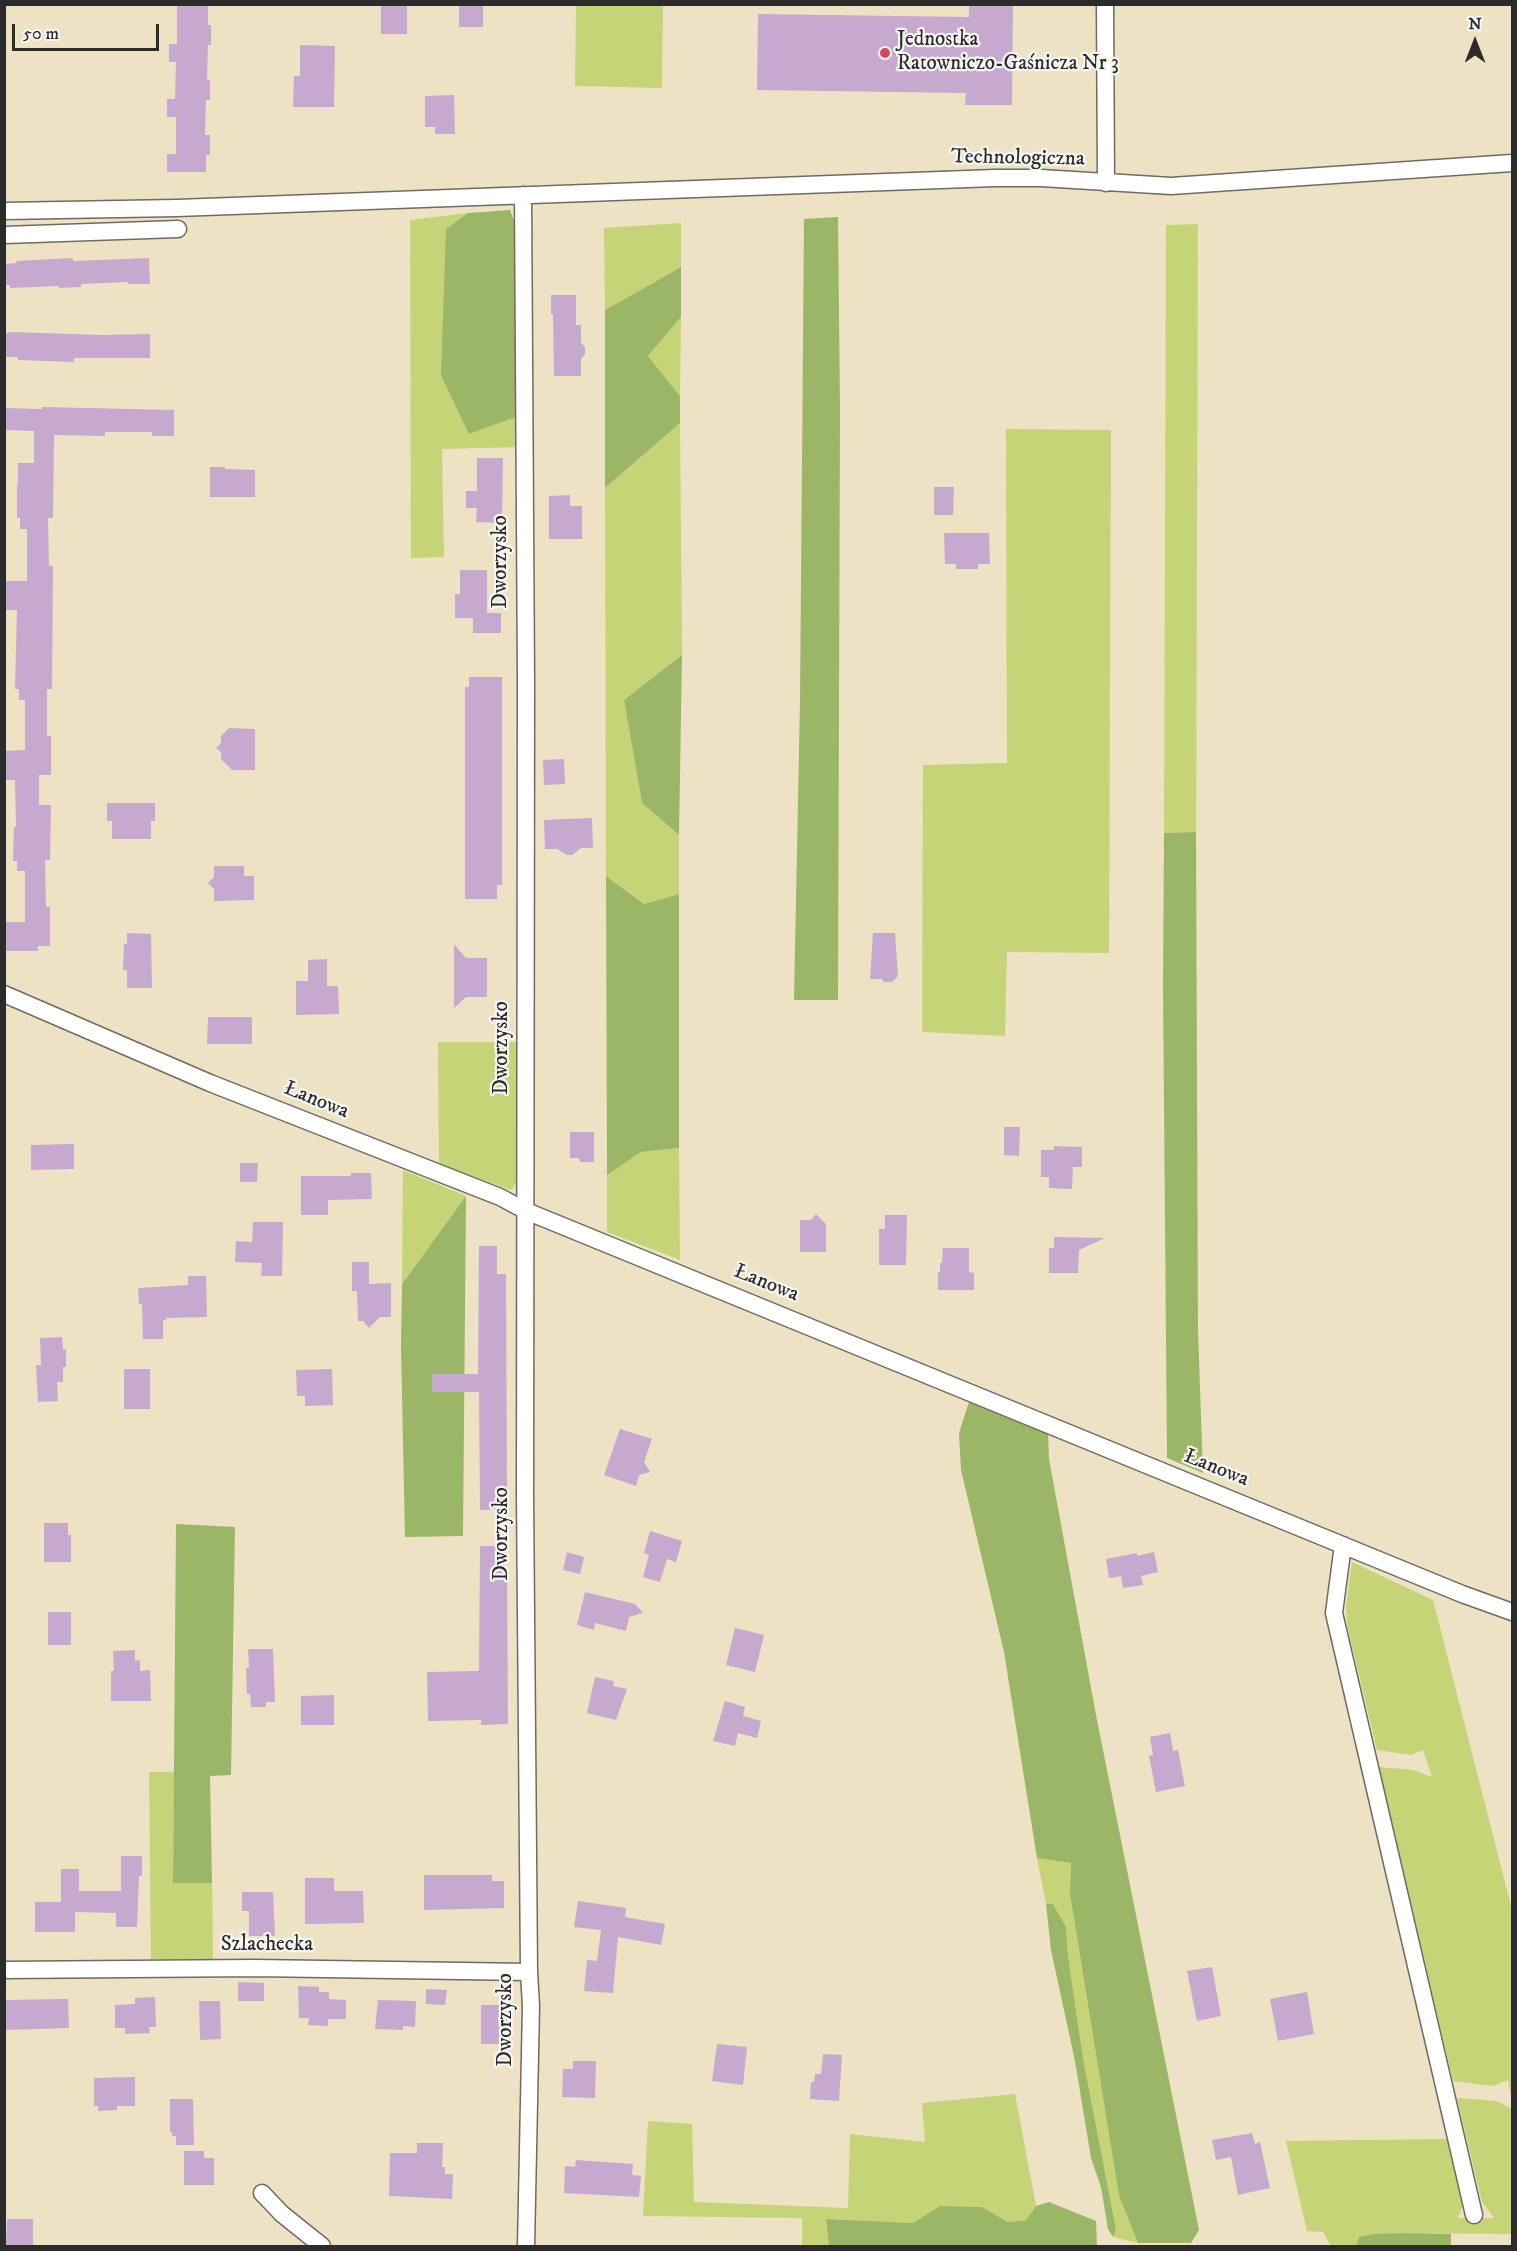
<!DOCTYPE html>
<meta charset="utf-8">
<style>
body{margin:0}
#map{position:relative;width:1517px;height:2251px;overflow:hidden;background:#ede2c4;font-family:"IM FELL DW Pica",serif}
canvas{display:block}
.frame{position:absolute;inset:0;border:6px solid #2b2b2b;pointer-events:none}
.north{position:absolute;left:1445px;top:12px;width:60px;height:60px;-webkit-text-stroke:4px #f6f6f2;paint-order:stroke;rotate:0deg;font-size:16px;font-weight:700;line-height:24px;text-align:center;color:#2b2b2b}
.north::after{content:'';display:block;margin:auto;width:21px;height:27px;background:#2b2b2b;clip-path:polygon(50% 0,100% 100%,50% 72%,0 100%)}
.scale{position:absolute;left:12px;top:24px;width:147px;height:27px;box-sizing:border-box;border:3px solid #2b2b2b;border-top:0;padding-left:8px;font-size:18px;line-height:21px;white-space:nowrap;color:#2b2b2b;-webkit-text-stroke:4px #f6f6f2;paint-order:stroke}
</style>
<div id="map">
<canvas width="1517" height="2251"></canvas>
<div class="frame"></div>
<div class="north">N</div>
<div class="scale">50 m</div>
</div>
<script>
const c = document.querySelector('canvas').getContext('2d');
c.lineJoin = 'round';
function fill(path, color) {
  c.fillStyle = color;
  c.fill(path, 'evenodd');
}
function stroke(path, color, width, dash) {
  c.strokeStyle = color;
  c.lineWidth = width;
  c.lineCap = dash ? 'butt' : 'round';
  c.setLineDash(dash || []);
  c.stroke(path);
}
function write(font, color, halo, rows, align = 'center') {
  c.font = font + ' "IM FELL DW Pica",serif';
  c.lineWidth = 4.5;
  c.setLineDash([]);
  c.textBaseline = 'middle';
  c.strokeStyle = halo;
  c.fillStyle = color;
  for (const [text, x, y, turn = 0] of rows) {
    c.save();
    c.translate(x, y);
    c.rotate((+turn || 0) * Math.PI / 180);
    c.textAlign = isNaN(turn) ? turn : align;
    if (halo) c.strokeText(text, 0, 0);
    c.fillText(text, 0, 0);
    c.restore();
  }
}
fill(new Path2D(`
 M 576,5 L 663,5 L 662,88 L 575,86 Z
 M 468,213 L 446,229 L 518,416 L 519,447 L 442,449 L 444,557 L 411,558 L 410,220 Z
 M 681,223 L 681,267 L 605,310 L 604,228 Z
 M 1198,224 L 1196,832 L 1164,833 L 1166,225 Z
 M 681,317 L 680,396 L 648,356 Z
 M 680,423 L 682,655 L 624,700 L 642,803 L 679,835 L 679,894 L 644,904 L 606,876 L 605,488 Z
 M 1006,429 L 1111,430 L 1109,953 L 1007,952 L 1005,1036 L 922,1032 L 923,765 L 1007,763 Z
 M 438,1042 L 519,1042 L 518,1181 L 511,1190 L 439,1164 Z
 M 679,1148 L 680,1260 L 607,1232 L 607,1175 L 641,1152 Z
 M 403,1170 L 466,1196 L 402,1284 Z
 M 1352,1562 L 1433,1600 L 1512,1910 L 1512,2101 L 1508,2080 L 1493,2086 L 1453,2081 L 1379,1767 L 1413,1770 L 1432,1777 L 1423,1750 L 1411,1755 L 1377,1750 L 1347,1624 L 1346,1607 Z
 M 149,1772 L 174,1772 L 173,1883 L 212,1883 L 213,1959 L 151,1959 Z
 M 1037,1858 L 1071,1863 L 1070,1894 L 1119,2196 L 1138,2243 L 1113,2237 L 1116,2228 L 1083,2058 L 1068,1956 L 1066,1927 L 1053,1904 L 1046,1904 Z
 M 1015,2094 L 1036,2206 L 1026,2220 L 1008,2222 L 982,2207 L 940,2206 L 914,2223 L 826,2219 L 829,2246 L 802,2246 L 802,2218 L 643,2216 L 648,2121 L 692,2124 L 694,2202 L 848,2208 L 850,2134 L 925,2142 L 922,2103 Z
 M 1457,2098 L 1496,2101 L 1512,2109 L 1512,2234 L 1407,2233 L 1359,2237 L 1356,2246 L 1331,2246 L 1323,2232 L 1307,2231 L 1286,2141 L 1448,2139 L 1464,2203 L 1458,2218 L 1494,2218 L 1482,2202 Z`), '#c5d476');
fill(new Path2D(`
 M 510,210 L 517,229 L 518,416 L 469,434 L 441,375 L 446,229 L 468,213 Z
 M 838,217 L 840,410 L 838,1000 L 794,1000 L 800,701 L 804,219 Z
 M 681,267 L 681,317 L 648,356 L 680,396 L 680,423 L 605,488 L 605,310 Z
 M 682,655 L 679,835 L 642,803 L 624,700 Z
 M 1196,832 L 1198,1331 L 1203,1473 L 1167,1458 L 1163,987 L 1164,833 Z
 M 606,876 L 644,904 L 679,894 L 679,1148 L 641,1152 L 607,1175 Z
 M 466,1196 L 463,1536 L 405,1537 L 401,1347 L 402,1284 Z
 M 969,1402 L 1048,1434 L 1049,1459 L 1096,1715 L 1199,2230 L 1191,2243 L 1138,2243 L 1119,2196 L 1070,1894 L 1071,1863 L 1037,1858 L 1004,1652 L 961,1470 L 959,1433 Z
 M 176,1524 L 235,1527 L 231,1775 L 210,1776 L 212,1883 L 173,1883 Z
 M 1046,1904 L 1053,1904 L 1066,1927 L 1068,1956 L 1083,2058 L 1116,2229 L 1113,2237 L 1108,2229 L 1101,2187 L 1091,2158 L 1075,2061 L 1051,1950 Z
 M 1049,2202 L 1096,2221 L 1097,2246 L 829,2246 L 826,2219 L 913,2223 L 940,2206 L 982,2207 L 1008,2222 L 1026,2220 L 1036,2206 Z
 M 1407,2233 L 1451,2234 L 1451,2246 L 1356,2246 L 1359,2237 L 1374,2234 Z`), '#9cb667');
fill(new Path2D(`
 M 177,4 L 208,4 L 208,25 L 211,25 L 211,45 L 208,45 L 207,80 L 210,80 L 210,100 L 206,100 L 205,135 L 210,135 L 210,155 L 206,155 L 206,172 L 167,172 L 167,154 L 176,154 L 176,117 L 167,117 L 167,99 L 175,99 L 176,62 L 169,62 L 169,44 L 177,44 Z
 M 381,4 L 407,4 L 407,34 L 381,34 Z
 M 459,4 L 483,4 L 483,27 L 459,27 Z
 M 969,4 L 1013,4 L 1012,105 L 965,105 L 966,93 L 757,90 L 758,14 L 969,17 Z
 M 300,45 L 335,46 L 334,107 L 293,107 L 294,76 L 300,76 Z
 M 454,95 L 455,134 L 435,134 L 435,127 L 425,127 L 425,96 Z
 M 73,258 L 73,261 L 149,258 L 150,284 L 128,284 L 128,282 L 81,284 L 81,287 L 59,288 L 59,286 L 10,288 L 10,285 L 4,285 L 4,264 L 17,263 L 16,261 Z
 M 551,295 L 576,295 L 576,325 L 581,325 L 581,343 L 585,347 L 585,354 L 581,359 L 581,376 L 554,376 L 553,314 L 551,314 Z
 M 11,332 L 104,335 L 150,334 L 150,358 L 74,358 L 74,362 L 18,360 L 18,357 L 4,357 L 4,334 Z
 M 42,407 L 174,410 L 174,436 L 152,436 L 152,432 L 105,432 L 105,436 L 54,435 L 53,518 L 48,518 L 49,566 L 53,566 L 52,689 L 47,689 L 47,736 L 51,736 L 51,775 L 39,775 L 39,805 L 51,805 L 50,860 L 45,860 L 46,907 L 50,907 L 50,946 L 38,946 L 38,951 L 4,951 L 4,922 L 25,922 L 25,871 L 17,871 L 17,861 L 13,861 L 14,827 L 16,827 L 15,780 L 4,780 L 4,751 L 25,750 L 25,700 L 19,700 L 19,689 L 15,689 L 17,610 L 4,610 L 4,581 L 27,581 L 27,529 L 20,529 L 20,518 L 17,518 L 17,485 L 18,485 L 18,463 L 34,463 L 34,431 L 4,430 L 4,408 L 42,409 Z
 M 477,458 L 503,458 L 502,523 L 476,522 L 477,508 L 466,508 L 466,491 L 477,491 Z
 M 210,467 L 225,467 L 225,469 L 255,470 L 255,497 L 210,497 Z
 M 934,487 L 954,487 L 953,515 L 934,515 Z
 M 570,495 L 570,506 L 582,506 L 582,539 L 549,539 L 549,496 Z
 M 944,533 L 989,533 L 990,564 L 978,564 L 978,569 L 956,569 L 956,564 L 945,564 Z
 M 460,570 L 487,570 L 487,613 L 501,613 L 501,633 L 473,633 L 473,618 L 455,618 L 455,594 L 460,594 Z
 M 469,677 L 502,677 L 502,885 L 497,885 L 497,899 L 465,899 L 465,687 L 469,687 Z
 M 229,728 L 255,729 L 255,770 L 232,770 L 221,759 L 221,752 L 216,748 L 221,743 L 221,736 Z
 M 564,759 L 565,784 L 544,785 L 543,760 Z
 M 107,803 L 155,803 L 155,821 L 151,821 L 151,839 L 112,839 L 112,821 L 107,821 Z
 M 592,818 L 593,848 L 581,848 L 572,855 L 567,855 L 557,849 L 545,849 L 544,820 Z
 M 214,866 L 244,866 L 244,876 L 254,876 L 254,900 L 214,901 L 214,889 L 208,883 L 214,877 Z
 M 127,933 L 151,934 L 152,988 L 127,988 L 127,970 L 123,970 L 124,944 L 127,944 Z
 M 873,933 L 895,933 L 898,976 L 892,982 L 884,982 L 882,979 L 870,979 Z
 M 454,944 L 466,958 L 487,958 L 487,997 L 466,997 L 454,1008 Z
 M 327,959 L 327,986 L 338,986 L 339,1014 L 296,1015 L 296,981 L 308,981 L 308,960 Z
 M 208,1017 L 252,1017 L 252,1044 L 207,1044 Z
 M 1004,1127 L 1020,1127 L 1019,1156 L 1004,1155 Z
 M 570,1132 L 594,1132 L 594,1162 L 580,1162 L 579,1158 L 570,1158 Z
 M 74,1144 L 74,1169 L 31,1170 L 31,1145 Z
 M 1054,1146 L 1082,1147 L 1082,1167 L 1073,1167 L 1072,1189 L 1049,1188 L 1049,1177 L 1041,1177 L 1041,1150 L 1054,1150 Z
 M 240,1163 L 258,1163 L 257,1182 L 240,1182 Z
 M 351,1173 L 371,1173 L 372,1199 L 328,1200 L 328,1215 L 301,1215 L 301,1176 L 351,1176 Z
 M 816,1214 L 826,1224 L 826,1252 L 800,1252 L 800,1220 L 811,1220 Z
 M 885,1215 L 907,1215 L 906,1265 L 879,1265 L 879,1229 L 885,1229 Z
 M 253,1222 L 283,1222 L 282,1276 L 261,1276 L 262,1263 L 235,1262 L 236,1241 L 252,1242 Z
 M 1054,1237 L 1105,1238 L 1079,1250 L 1078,1273 L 1049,1273 L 1049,1248 L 1054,1248 Z
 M 479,1246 L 497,1246 L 497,1274 L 506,1274 L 507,1509 L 480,1510 L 479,1392 L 432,1392 L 432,1374 L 478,1374 Z
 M 943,1248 L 969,1248 L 969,1272 L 974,1273 L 974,1290 L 938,1290 L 938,1272 L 940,1272 L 940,1263 L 942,1263 Z
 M 352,1262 L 369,1262 L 369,1284 L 391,1283 L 391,1317 L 380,1317 L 369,1328 L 363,1321 L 358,1321 L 357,1291 L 352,1291 Z
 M 188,1276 L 206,1276 L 207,1317 L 166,1318 L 166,1320 L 163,1320 L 163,1339 L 143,1339 L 142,1304 L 139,1304 L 138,1288 L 188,1285 Z
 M 62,1337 L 63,1350 L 66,1349 L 66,1367 L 63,1367 L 63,1382 L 57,1382 L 58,1401 L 38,1402 L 36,1365 L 41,1365 L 40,1338 Z
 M 124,1369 L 150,1369 L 150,1409 L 124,1409 Z
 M 332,1369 L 333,1405 L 305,1406 L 305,1396 L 297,1396 L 296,1370 Z
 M 620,1429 L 652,1439 L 644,1462 L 650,1472 L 639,1475 L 636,1486 L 604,1475 Z
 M 44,1523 L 68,1523 L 68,1535 L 71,1535 L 71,1562 L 44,1562 Z
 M 650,1531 L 682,1541 L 676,1562 L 667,1559 L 660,1582 L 643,1577 L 649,1555 L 644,1553 Z
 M 480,1546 L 504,1546 L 505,1577 L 507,1577 L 508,1724 L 481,1725 L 481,1720 L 428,1721 L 427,1672 L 479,1671 Z
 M 567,1552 L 584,1557 L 580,1574 L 563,1570 Z
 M 1154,1552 L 1158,1572 L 1141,1576 L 1143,1585 L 1123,1588 L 1121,1576 L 1109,1578 L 1106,1559 L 1137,1553 L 1137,1556 Z
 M 585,1592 L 635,1604 L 643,1613 L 629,1617 L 626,1631 L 595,1623 L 594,1630 L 577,1625 Z
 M 48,1612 L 71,1612 L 71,1645 L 48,1645 Z
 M 735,1628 L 764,1635 L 755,1672 L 726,1665 Z
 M 248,1649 L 273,1649 L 275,1702 L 266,1702 L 266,1707 L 251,1707 L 250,1694 L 247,1694 L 246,1668 L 249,1668 Z
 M 135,1650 L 135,1661 L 140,1660 L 140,1671 L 150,1670 L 151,1701 L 111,1701 L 111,1671 L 114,1671 L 113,1651 Z
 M 595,1677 L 614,1681 L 613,1686 L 627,1689 L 616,1720 L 587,1713 Z
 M 334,1695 L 334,1725 L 301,1725 L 301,1696 Z
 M 725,1701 L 745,1707 L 743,1716 L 761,1721 L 757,1738 L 738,1733 L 735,1746 L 713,1741 Z
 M 1170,1733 L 1173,1751 L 1178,1750 L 1185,1786 L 1156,1792 L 1149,1756 L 1153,1755 L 1150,1737 Z
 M 121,1856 L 142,1856 L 142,1876 L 139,1876 L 137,1927 L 116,1927 L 116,1913 L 75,1912 L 75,1932 L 35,1932 L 35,1902 L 61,1902 L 61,1869 L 79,1869 L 79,1891 L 121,1891 Z
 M 424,1875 L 492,1875 L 492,1881 L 504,1881 L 504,1908 L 424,1910 Z
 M 305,1878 L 334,1878 L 334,1891 L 363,1891 L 364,1923 L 305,1924 Z
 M 242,1892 L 273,1892 L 275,1936 L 249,1936 L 249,1911 L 242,1911 Z
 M 578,1901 L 626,1908 L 625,1917 L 665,1924 L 661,1945 L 618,1937 L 613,1993 L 584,1991 L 587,1960 L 597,1961 L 601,1930 L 574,1927 Z
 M 1212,1967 L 1221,2016 L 1197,2021 L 1187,1971 Z
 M 238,1982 L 264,1983 L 264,2001 L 238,2001 Z
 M 298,1986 L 319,1987 L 319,1992 L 329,1992 L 329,1999 L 346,2000 L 346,2019 L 328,2019 L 328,2026 L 308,2025 L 309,2018 L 299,2018 Z
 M 426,1989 L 447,1990 L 445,2005 L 426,2004 Z
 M 1307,1992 L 1314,2034 L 1278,2041 L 1270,1999 Z
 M 155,1997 L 156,2027 L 149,2027 L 150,2033 L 125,2034 L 125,2028 L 115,2028 L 115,2005 L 135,2004 L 135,1998 Z
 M 68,1999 L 69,2028 L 4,2030 L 4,2000 Z
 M 378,2000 L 416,2001 L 415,2027 L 403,2026 L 403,2030 L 375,2029 Z
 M 199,2001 L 220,2001 L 221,2039 L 200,2040 Z
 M 481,2005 L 507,2005 L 507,2044 L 481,2044 Z
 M 717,2044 L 747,2047 L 743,2085 L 712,2081 Z
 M 823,2054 L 842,2055 L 839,2101 L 810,2099 L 811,2082 L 814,2082 L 815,2074 L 821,2074 Z
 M 573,2061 L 596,2061 L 595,2098 L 562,2097 L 563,2069 L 573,2069 Z
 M 135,2077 L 135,2106 L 117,2106 L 117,2110 L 98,2111 L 98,2106 L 94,2106 L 94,2078 Z
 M 170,2099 L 193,2099 L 194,2145 L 176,2145 L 176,2136 L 172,2136 L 172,2132 L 170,2132 Z
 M 1252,2133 L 1255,2144 L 1260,2142 L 1270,2188 L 1238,2195 L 1231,2157 L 1216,2160 L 1212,2140 Z
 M 417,2143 L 443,2143 L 442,2167 L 445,2167 L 445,2174 L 453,2174 L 452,2199 L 389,2196 L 390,2153 L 417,2153 Z
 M 184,2151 L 204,2151 L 204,2158 L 214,2158 L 214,2185 L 184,2185 Z
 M 576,2160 L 633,2164 L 632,2175 L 641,2176 L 639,2197 L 564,2193 L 565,2166 L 575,2167 Z
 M 7,2219 L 33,2219 L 33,2247 L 6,2247 Z`), '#c7a9d0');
const minor = new Path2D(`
 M 1105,4 L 1106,183
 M 523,195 L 526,682 L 525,1495 L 529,1972 L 531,2006 L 526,2246
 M 4,211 L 177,208 L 995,178 L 1041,178 L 1171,186 L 1512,163
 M 4,235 L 178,229
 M 4,994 L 210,1083 L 500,1197 L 526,1211 L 1462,1594 L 1512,1612
 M 1343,1545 L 1334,1613 L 1474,2215
 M 4,1970 L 255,1968 L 529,1972
 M 262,2193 L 282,2214 L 322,2246`);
stroke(minor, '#6f6b61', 19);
stroke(minor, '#fff', 16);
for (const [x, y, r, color] of [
 [885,53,6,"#d1495b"]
]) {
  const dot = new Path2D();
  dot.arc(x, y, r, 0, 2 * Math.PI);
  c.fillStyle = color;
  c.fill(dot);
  stroke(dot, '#f6f6f2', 2);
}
write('21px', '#2b2b2b', '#f6f6f2', [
 ["Jednostka",897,41],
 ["Ratowniczo-Gaśnicza Nr 3",897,65]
], 'left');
write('21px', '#2b2b2b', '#f6f6f2', [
 ["Technologiczna",1018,159,1],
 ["Dworzysko",502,562,-90],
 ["Dworzysko",503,1048,-90],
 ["Łanowa",316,1101,22],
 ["Łanowa",766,1284,22],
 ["Łanowa",1216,1469,22],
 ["Dworzysko",503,1534,-90],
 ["Szlachecka",267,1946],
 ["Dworzysko",507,2020,-90]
]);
</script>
